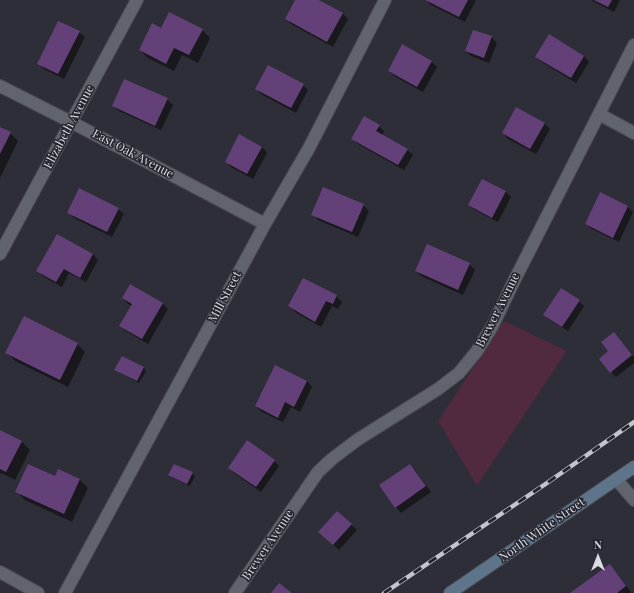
<!DOCTYPE html>
<style>
body{margin:0}
#map{position:relative;width:634px;height:593px;overflow:hidden;background:#2d2e37;font-family:"Playfair Display",serif}
canvas{display:block}
.north{position:absolute;left:578px;top:537px;width:40px;height:40px;-webkit-text-stroke:3px #23242d;paint-order:stroke;rotate:0deg;font-size:11px;font-weight:700;line-height:16px;text-align:center;color:#dbdce2}
.north::after{content:'';display:block;margin:auto;width:14px;height:18px;background:#dbdce2;clip-path:polygon(50% 0,100% 100%,50% 72%,0 100%)}
</style>
<div id="map">
<canvas width="634" height="593"></canvas>
<div class="north">N</div>
</div>
<script>
const c = document.querySelector('canvas').getContext('2d');
c.lineJoin = 'round';
function fill(path, color) {
  c.fillStyle = color;
  c.fill(path, 'evenodd');
}
function stroke(path, color, width, dash) {
  c.strokeStyle = color;
  c.lineWidth = width;
  c.lineCap = dash ? 'butt' : 'round';
  c.setLineDash(dash || []);
  c.stroke(path);
}
function write(font, color, halo, rows, align = 'center') {
  c.font = font + ' "Playfair Display",serif';
  c.lineWidth = 3;
  c.setLineDash([]);
  c.textBaseline = 'middle';
  c.strokeStyle = halo;
  c.fillStyle = color;
  for (const [text, x, y, turn = 0] of rows) {
    c.save();
    c.translate(x, y);
    c.rotate((+turn || 0) * Math.PI / 180);
    c.textAlign = isNaN(turn) ? turn : align;
    if (halo) c.strokeText(text, 0, 0);
    c.fillText(text, 0, 0);
    c.restore();
  }
}
fill(new Path2D(`
 M 504,321 L 567,351 L 477,486 L 438,421 Z`), '#512a40');
fill(new Path2D(`
 M 296,0 L 317,0 L 343,14 L 348,19 L 333,47 L 291,24 L 286,19 Z
 M 426,0 L 476,0 L 465,22 L 431,5 Z
 M 591,0 L 620,0 L 614,12 Z
 M 161,29 L 202,30 L 210,38 L 198,63 L 182,55 L 174,71 L 148,58 L 140,50 Z
 M 79,32 L 85,37 L 64,79 L 44,69 L 38,63 Z
 M 491,37 L 497,43 L 489,63 L 471,56 L 466,51 Z
 M 584,56 L 589,62 L 576,83 L 542,62 L 536,57 Z
 M 431,61 L 437,67 L 423,92 L 394,76 L 389,71 Z
 M 303,85 L 308,90 L 296,113 L 261,94 L 256,88 Z
 M 167,99 L 173,105 L 161,130 L 119,111 L 113,106 Z
 M 517,108 L 545,124 L 550,129 L 536,154 L 508,139 L 503,133 Z
 M 379,126 L 384,131 L 382,136 L 407,150 L 413,155 L 404,170 L 358,144 L 353,139 Z
 M 0,128 L 10,133 L 18,141 L 0,178 Z
 M 262,147 L 267,153 L 253,179 L 231,167 L 226,161 Z
 M 482,180 L 506,192 L 511,197 L 498,222 L 475,210 L 469,205 Z
 M 600,194 L 628,207 L 633,212 L 619,242 L 592,229 L 586,224 Z
 M 363,205 L 369,211 L 358,237 L 318,220 L 313,214 Z
 M 118,209 L 124,214 L 112,237 L 74,218 L 68,212 Z
 M 93,254 L 98,260 L 86,282 L 69,273 L 62,287 L 43,276 L 38,271 Z
 M 469,264 L 475,270 L 463,295 L 421,276 L 416,271 Z
 M 131,285 L 163,304 L 168,309 L 148,344 L 126,331 L 120,326 L 132,306 L 128,304 L 123,298 Z
 M 336,296 L 342,302 L 338,309 L 332,306 L 321,327 L 295,312 L 290,306 Z
 M 579,301 L 584,306 L 568,331 L 550,320 L 544,314 Z
 M 619,339 L 634,357 L 634,363 L 616,377 L 611,372 L 609,352 Z
 M 77,344 L 85,352 L 68,387 L 15,361 L 7,352 Z
 M 122,357 L 144,368 L 146,371 L 139,383 L 118,372 L 115,370 Z
 M 307,381 L 312,387 L 300,412 L 291,407 L 283,422 L 262,412 L 256,406 Z
 M 0,431 L 22,442 L 30,450 L 15,480 L 1,473 L 0,475 Z
 M 274,461 L 279,466 L 261,492 L 234,473 L 229,468 Z
 M 409,465 L 415,470 L 431,492 L 401,513 L 396,507 Z
 M 192,473 L 195,476 L 190,486 L 172,477 L 170,475 Z
 M 55,477 L 79,479 L 88,488 L 72,522 L 25,500 L 17,492 Z
 M 337,512 L 357,530 L 339,550 L 325,537 Z
 M 610,565 L 615,571 L 631,592 L 630,593 L 572,593 Z`), '#0007');
fill(new Path2D(`
 M 295,0 L 319,0 L 343,13 L 327,42 L 285,19 Z
 M 425,0 L 468,0 L 459,17 Z
 M 594,0 L 612,0 L 608,7 Z
 M 169,12 L 203,29 L 189,55 L 174,48 L 166,64 L 139,50 L 152,23 L 161,28 Z
 M 58,21 L 80,31 L 58,74 L 37,64 Z
 M 473,30 L 492,36 L 484,58 L 465,51 Z
 M 549,34 L 584,56 L 571,78 L 535,57 Z
 M 402,44 L 432,61 L 417,87 L 388,71 Z
 M 268,65 L 304,84 L 291,108 L 255,89 Z
 M 124,79 L 168,98 L 155,126 L 112,106 Z
 M 516,107 L 545,123 L 530,149 L 502,133 Z
 M 364,116 L 380,125 L 376,131 L 408,149 L 398,165 L 351,139 Z
 M 0,127 L 11,132 L 0,154 Z
 M 239,134 L 262,147 L 247,174 L 225,162 Z
 M 482,179 L 506,191 L 492,218 L 468,205 Z
 M 323,187 L 364,204 L 352,232 L 311,215 Z
 M 79,188 L 119,208 L 107,232 L 67,213 Z
 M 600,192 L 628,206 L 613,238 L 585,224 Z
 M 57,234 L 93,254 L 80,278 L 64,269 L 56,282 L 36,271 Z
 M 427,244 L 470,263 L 458,290 L 415,271 Z
 M 303,278 L 337,295 L 333,304 L 326,301 L 315,322 L 288,306 Z
 M 130,284 L 163,303 L 142,339 L 119,326 L 132,304 L 122,298 Z
 M 561,288 L 580,300 L 562,327 L 543,315 Z
 M 24,316 L 78,343 L 60,380 L 5,353 Z
 M 614,332 L 632,355 L 610,373 L 599,359 L 608,351 L 601,342 Z
 M 122,356 L 144,367 L 137,381 L 114,370 Z
 M 275,365 L 307,381 L 294,407 L 285,402 L 278,418 L 255,406 Z
 M 0,430 L 22,441 L 6,472 L 0,469 Z
 M 247,440 L 275,460 L 256,487 L 228,468 Z
 M 28,464 L 55,476 L 58,469 L 80,479 L 64,514 L 15,492 Z
 M 174,464 L 193,472 L 187,484 L 168,475 Z
 M 410,464 L 426,486 L 395,508 L 379,485 Z
 M 337,511 L 352,524 L 333,545 L 318,532 Z
 M 610,564 L 626,586 L 617,593 L 570,593 Z
 M 279,583 L 292,593 L 271,593 Z`), '#644078');
const street = new Path2D(`
 M 0,86 L 71,122 L 265,224
 M 599,114 L 634,133
 M 0,254 L 137,0
 M 616,479 L 634,500
 M 0,572 L 38,593
 M 65,593 L 265,224 L 309,148 L 385,0
 M 235,593 L 318,472 L 332,459 L 357,440 L 438,389 L 459,373 L 477,351 L 493,325 L 515,279 L 634,45`);
const secondary = new Path2D(`
 M 450,593 L 634,467`);
stroke(street, '#484951', 14);
stroke(secondary, '#484951', 14);
stroke(street, '#62646d', 12);
stroke(secondary, '#5e748b', 12);
const rail = new Path2D(`
 M 384,593 L 547,483 L 634,422`);
stroke(rail, '#c4c5cc', 4.5);
stroke(rail, '#23242d', 3, [9]);
write('12px', '#dbdce2', '#23242d', [
 ["Elizabeth Avenue",69,127,-62],
 ["East Oak Avenue",133,154,28],
 ["Mill Street",225,297,-62],
 ["Brewer Avenue",498,310,-63],
 ["North White Street",542,530,-35],
 ["Brewer Avenue",268,545,-56]
]);
</script>
